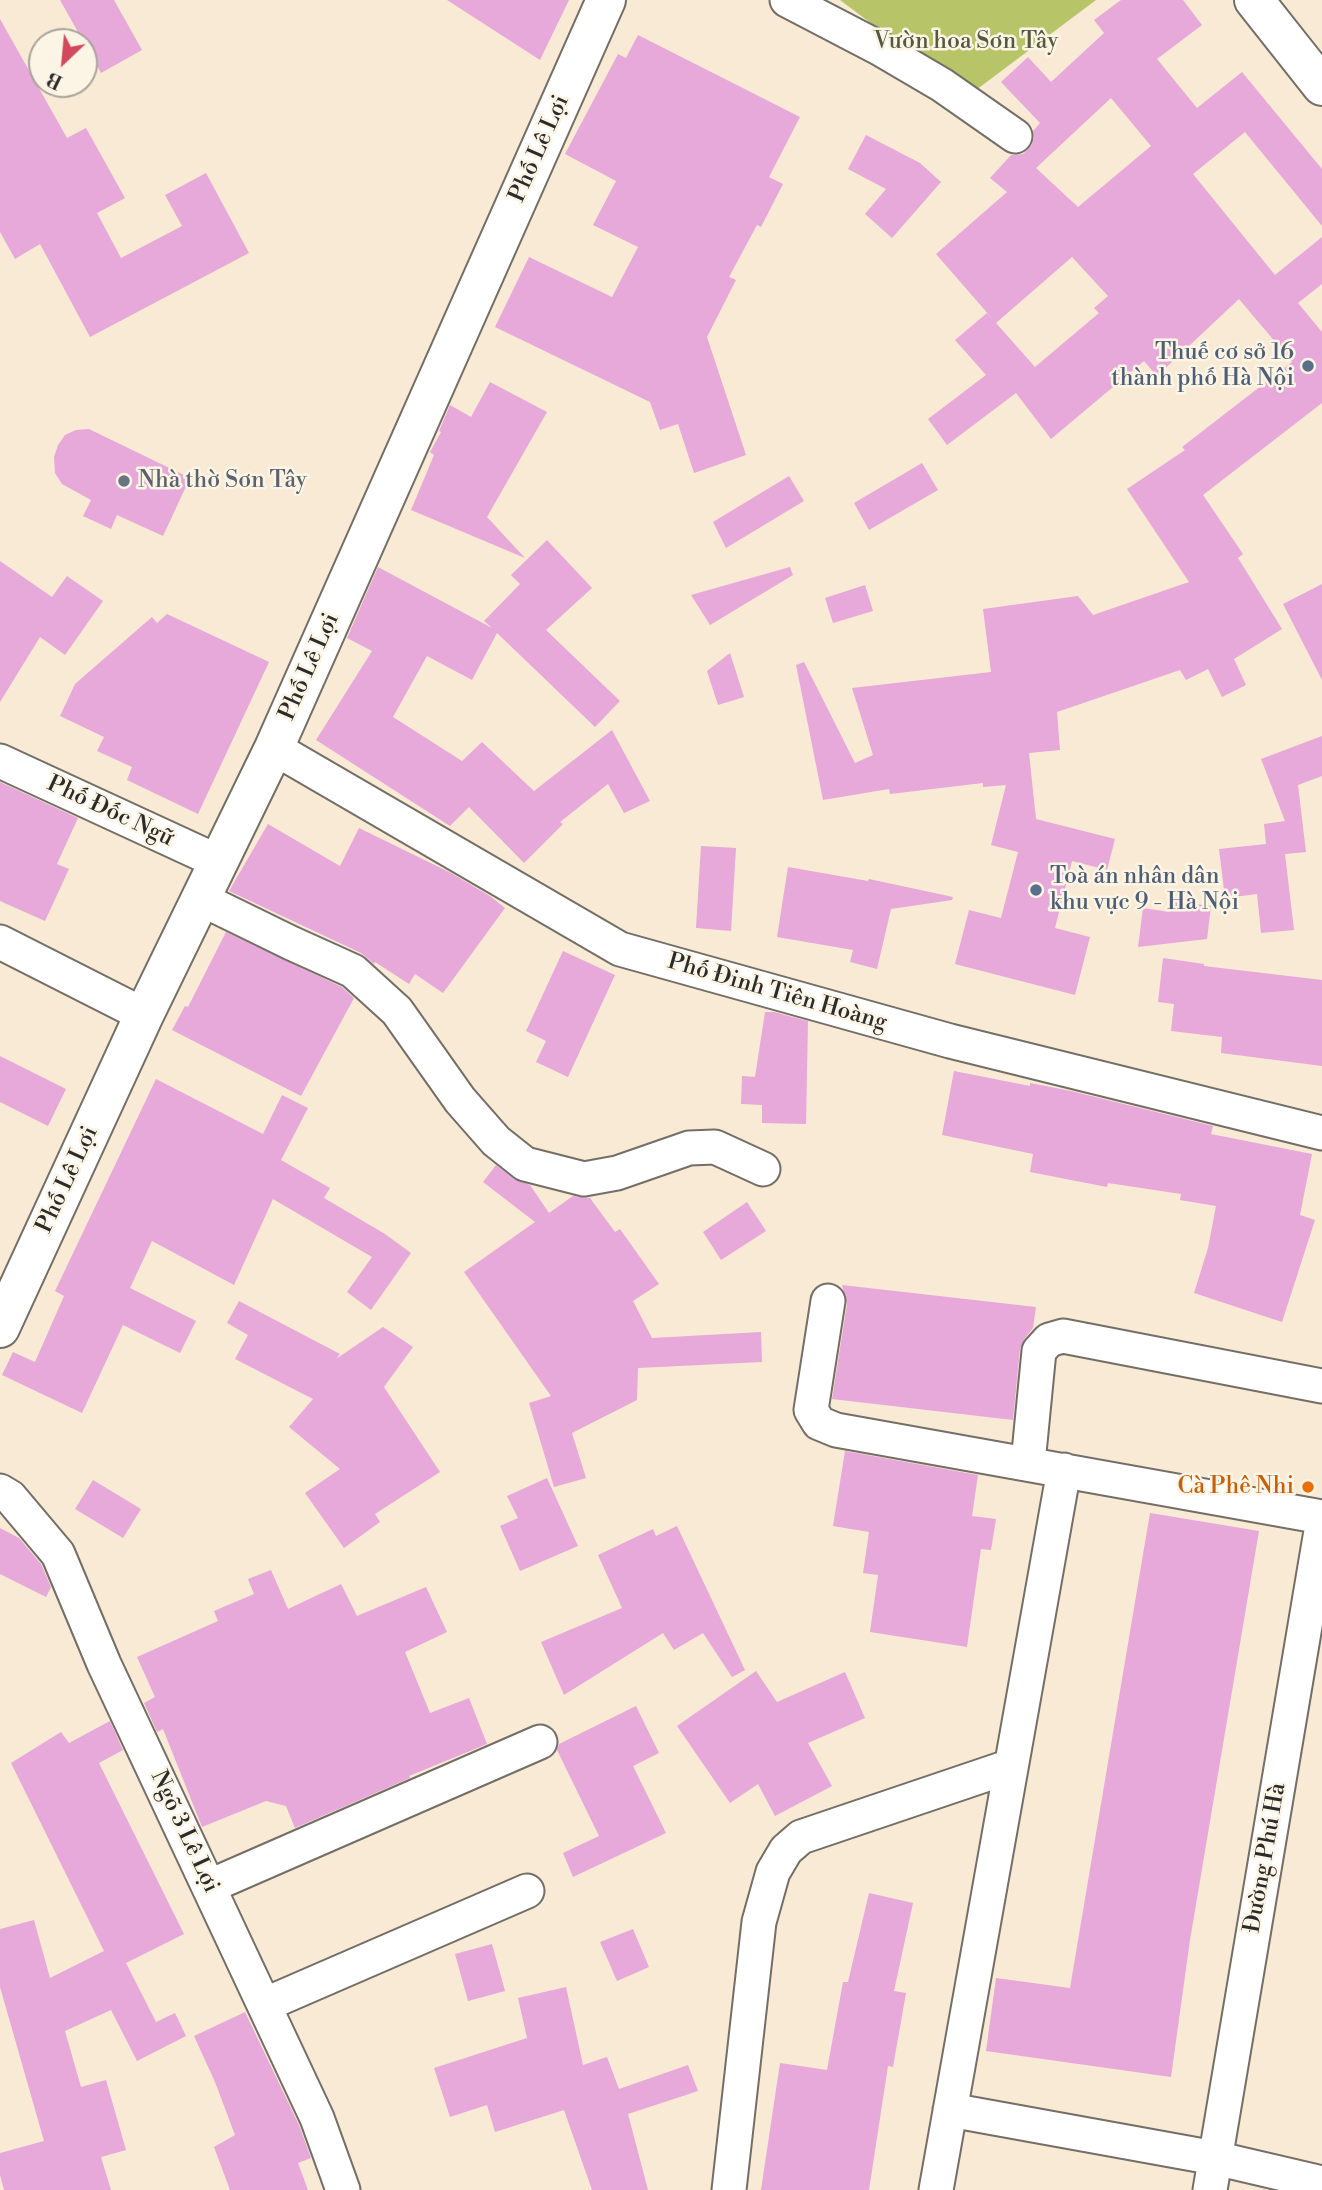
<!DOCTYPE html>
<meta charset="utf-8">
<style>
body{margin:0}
#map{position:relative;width:1322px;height:2190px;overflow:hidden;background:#f8ead4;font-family:"Libre Bodoni",serif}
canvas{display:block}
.north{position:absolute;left:28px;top:28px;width:70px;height:70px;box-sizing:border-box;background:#fcf5e5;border:2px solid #a8a49b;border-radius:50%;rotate:206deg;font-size:19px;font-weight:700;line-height:28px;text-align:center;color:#2b2b2b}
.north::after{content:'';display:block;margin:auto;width:24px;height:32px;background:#d1495b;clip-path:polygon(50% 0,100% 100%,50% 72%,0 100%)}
</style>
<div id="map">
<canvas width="1322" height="2190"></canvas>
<div class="north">B</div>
</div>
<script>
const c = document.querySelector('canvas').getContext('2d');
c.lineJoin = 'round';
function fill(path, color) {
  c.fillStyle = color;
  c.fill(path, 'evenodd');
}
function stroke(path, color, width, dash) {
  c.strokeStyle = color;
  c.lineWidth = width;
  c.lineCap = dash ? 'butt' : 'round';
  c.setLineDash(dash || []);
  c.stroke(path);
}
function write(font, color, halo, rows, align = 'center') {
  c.font = font + ' "Libre Bodoni",serif';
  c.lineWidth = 5;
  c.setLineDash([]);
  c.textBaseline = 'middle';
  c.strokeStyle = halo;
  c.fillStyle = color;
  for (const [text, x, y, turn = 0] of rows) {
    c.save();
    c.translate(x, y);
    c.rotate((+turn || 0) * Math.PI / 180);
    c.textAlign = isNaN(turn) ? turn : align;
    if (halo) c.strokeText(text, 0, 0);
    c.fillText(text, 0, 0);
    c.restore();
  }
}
fill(new Path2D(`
 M 840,0 L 1096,0 L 968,96 Z`), '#b7c568');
fill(new Path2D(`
 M 60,0 L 114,0 L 142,50 L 101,73 Z
 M 447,0 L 569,0 L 540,60 Z
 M 1121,0 L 1183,0 L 1202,25 L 1157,59 L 1197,108 L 1242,72 L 1322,169 L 1322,226 L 1245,132 L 1193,174 L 1275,275 L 1322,237 L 1322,284 L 1298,303 L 1322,332 L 1322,403 L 1203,495 L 1243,554 L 1238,558 L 1282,629 L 1234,659 L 1246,685 L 1222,697 L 1208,669 L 1186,680 L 1180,670 L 1057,712 L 1060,750 L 1029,753 L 1036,819 L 1115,839 L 1107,870 L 1072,861 L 1055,928 L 1090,937 L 1075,995 L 955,964 L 969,910 L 1001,918 L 1018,852 L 991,845 L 1006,785 L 983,787 L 983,783 L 890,794 L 889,789 L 823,800 L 796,665 L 804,662 L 855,763 L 873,755 L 852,688 L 991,672 L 983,609 L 1078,596 L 1093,615 L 1189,582 L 1127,489 L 1185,450 L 1182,447 L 1292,362 L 1239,299 L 1157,376 L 1144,361 L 1051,439 L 1016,393 L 947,445 L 928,419 L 986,375 L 955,340 L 987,313 L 996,323 L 936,254 L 1007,192 L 990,178 L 1011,155 L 1023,154 L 1031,146 L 1034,138 L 1033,131 L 1040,123 L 1001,82 L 1028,57 L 1051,82 L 1104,33 L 1094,20 ZM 1111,98 L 1151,146 L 1078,207 L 1036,168 ZM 1072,257 L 1108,296 L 1094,308 L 1099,313 L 1035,367 L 996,323 Z
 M 0,19 L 67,138 L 86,128 L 125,198 L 97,213 L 121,258 L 182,226 L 165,195 L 206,173 L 249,253 L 90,337 L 40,244 L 15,259 L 0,232 Z
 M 638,35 L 800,117 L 769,177 L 783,184 L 761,227 L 757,225 L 729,277 L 736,280 L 707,337 L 746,455 L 694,473 L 678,424 L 660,430 L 650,402 L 495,327 L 529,257 L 612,297 L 638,247 L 593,225 L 616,181 L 565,154 L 618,54 L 626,58 Z
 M 866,135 L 920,163 L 941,182 L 892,238 L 865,214 L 886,189 L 848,169 Z
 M 490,382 L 547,412 L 487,517 L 525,558 L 411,510 L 434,455 L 430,452 L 441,432 L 439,431 L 450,405 L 471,417 Z
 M 89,429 L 190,478 L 163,536 L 117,515 L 111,529 L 83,516 L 91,500 L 62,484 L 55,473 L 54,457 L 58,445 L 65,435 L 76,430 Z
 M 922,463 L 938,490 L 869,530 L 854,503 Z
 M 789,476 L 804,501 L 726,548 L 713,522 Z
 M 547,540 L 592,588 L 546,630 L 620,701 L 595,727 L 497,633 L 472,680 L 427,656 L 393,717 L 462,761 L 482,742 L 534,791 L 612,730 L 650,801 L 624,813 L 608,784 L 560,822 L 563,824 L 524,863 L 469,807 L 450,826 L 316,740 L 372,651 L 347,638 L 378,567 L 492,628 L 484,621 L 520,584 L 511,575 Z
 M 0,561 L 52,597 L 67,576 L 103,601 L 65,655 L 40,637 L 0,702 Z
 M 790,567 L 793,575 L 710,625 L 691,595 Z
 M 1322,584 L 1322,680 L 1283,604 Z
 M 865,585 L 873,611 L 833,623 L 825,598 Z
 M 167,614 L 269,662 L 198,814 L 127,780 L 132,767 L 97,751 L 104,737 L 60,716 L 75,684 L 152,617 L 157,623 Z
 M 730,653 L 744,697 L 718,705 L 707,671 Z
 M 1322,736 L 1322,776 L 1298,785 L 1306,852 L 1285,854 L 1294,930 L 1261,933 L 1257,894 L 1225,898 L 1219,849 L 1266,844 L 1264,824 L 1285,821 L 1261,759 Z
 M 0,782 L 78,818 L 57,864 L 69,869 L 45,921 L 0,901 Z
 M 268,824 L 340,866 L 359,828 L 451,873 L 490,896 L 505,908 L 443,993 L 415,974 L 409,984 L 375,962 L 374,964 L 361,953 L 229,891 Z
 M 701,846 L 736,848 L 731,931 L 696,928 Z
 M 788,867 L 868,881 L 869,879 L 953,897 L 952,900 L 891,909 L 877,969 L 850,962 L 853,950 L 777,937 Z
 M 1170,901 L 1211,906 L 1207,939 L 1138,947 L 1143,908 L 1169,912 Z
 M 226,932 L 342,987 L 354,998 L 301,1096 L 172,1030 L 185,1006 L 188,1007 Z
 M 563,951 L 615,975 L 568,1077 L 536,1062 L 546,1041 L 526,1031 Z
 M 1163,958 L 1204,964 L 1204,966 L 1322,980 L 1322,1066 L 1221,1053 L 1222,1037 L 1171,1031 L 1174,1004 L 1158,1002 Z
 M 765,1012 L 774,1012 L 808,1021 L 806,1124 L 762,1123 L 762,1105 L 741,1104 L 742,1076 L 755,1077 Z
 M 0,1056 L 66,1089 L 48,1126 L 0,1102 Z
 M 954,1071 L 1030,1086 L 1030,1083 L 1071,1091 L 1213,1126 L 1211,1134 L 1312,1154 L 1300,1215 L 1315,1220 L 1282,1322 L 1194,1293 L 1208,1248 L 1216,1206 L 1180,1200 L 1181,1194 L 1108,1183 L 1107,1187 L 1030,1172 L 1033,1154 L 942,1135 Z
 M 156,1079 L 263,1134 L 282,1095 L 308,1108 L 281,1160 L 330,1188 L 324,1198 L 385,1234 L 411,1253 L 371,1310 L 347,1292 L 372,1257 L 273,1199 L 234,1285 L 152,1241 L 130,1288 L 196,1321 L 180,1353 L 123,1325 L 82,1413 L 2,1375 L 13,1352 L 35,1362 L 64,1296 L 55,1291 Z
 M 496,1165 L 514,1179 L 530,1185 L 549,1213 L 573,1196 L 590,1198 L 615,1232 L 620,1229 L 659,1284 L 633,1301 L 652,1338 L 761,1332 L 762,1362 L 638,1368 L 637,1400 L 572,1433 L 586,1478 L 554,1487 L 529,1403 L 551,1396 L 464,1272 L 535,1222 L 483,1182 Z
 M 747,1202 L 766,1231 L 721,1260 L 703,1232 Z
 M 842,1285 L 1036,1307 L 1033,1328 L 1025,1338 L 1020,1349 L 1013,1420 L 832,1399 L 847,1304 Z
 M 239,1301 L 340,1354 L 336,1359 L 383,1327 L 413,1347 L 384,1387 L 440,1472 L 375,1514 L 380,1522 L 344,1548 L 305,1493 L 340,1469 L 289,1427 L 313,1399 L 235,1359 L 248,1335 L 227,1323 Z
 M 845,1451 L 978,1475 L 972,1516 L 996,1519 L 991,1550 L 981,1549 L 967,1647 L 870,1632 L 878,1575 L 863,1573 L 869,1532 L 833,1526 Z
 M 547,1478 L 578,1546 L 520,1571 L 500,1526 L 518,1518 L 507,1496 Z
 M 93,1480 L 141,1509 L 123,1538 L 75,1509 Z
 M 1150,1513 L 1259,1531 L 1190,1940 L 1171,2077 L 986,2051 L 996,1978 L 1070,1988 Z
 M 677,1526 L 745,1670 L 732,1677 L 703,1633 L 674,1650 L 663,1633 L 564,1695 L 541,1642 L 622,1608 L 598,1555 L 653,1529 L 656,1536 Z
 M 0,1528 L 19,1538 L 41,1564 L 51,1587 L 46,1597 L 0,1574 Z
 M 271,1570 L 288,1609 L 341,1584 L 357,1616 L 426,1587 L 447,1632 L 405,1652 L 430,1713 L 469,1698 L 487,1744 L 409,1776 L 410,1778 L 295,1828 L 286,1806 L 266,1801 L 202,1827 L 163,1729 L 157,1732 L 144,1703 L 155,1697 L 137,1657 L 218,1621 L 214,1611 L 254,1594 L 248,1579 Z
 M 756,1671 L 777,1702 L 845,1672 L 865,1718 L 808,1743 L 832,1786 L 775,1816 L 758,1784 L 730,1803 L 677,1726 Z
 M 636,1706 L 659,1753 L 633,1766 L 666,1833 L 573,1877 L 563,1853 L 599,1836 L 557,1750 L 559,1744 Z
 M 110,1721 L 123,1750 L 99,1763 L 184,1934 L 126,1963 L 156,2022 L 175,2013 L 186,2036 L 137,2061 L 111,2010 L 65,2031 L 81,2087 L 106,2080 L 126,2150 L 101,2157 L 111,2190 L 4,2190 L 0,2175 L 0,2153 L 44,2141 L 0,1987 L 0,1929 L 34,1920 L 50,1978 L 104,1951 L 11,1763 L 61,1732 L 69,1743 Z
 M 869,1893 L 913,1903 L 894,1991 L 906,1993 L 893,2067 L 888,2066 L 869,2190 L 761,2190 L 780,2063 L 827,2070 L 843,1982 L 848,1982 Z
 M 633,1929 L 649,1967 L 617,1981 L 600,1942 Z
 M 492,1944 L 505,1991 L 468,2001 L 455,1954 Z
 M 566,1987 L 583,2065 L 607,2057 L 619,2089 L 688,2065 L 698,2091 L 628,2114 L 648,2190 L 592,2190 L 564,2110 L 495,2132 L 487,2105 L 450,2117 L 434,2068 L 527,2038 L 518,1998 Z
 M 245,2012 L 299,2125 L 311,2158 L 298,2163 L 308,2190 L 230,2190 L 214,2147 L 235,2135 L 215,2082 L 194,2036 Z`), '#e7a8da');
const street = new Path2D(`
 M 787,0 L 879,48 L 942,85 L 1015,136
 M 274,748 L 620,949 L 950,1041 L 1322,1133
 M 0,761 L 219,862
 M 201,899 L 291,943 L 353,971 L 397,1011 L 460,1100 L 496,1141 L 525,1164 L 584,1179 L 617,1173 L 689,1148 L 715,1147 L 763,1169
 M 0,942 L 144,1015
 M 828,1301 L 811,1410 L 819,1423 L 836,1430 L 1322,1517
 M 1028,1463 L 1039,1351 L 1049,1340 L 1063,1336 L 1322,1386
 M 0,1491 L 10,1497 L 58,1554 L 104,1664 L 317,2118 L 343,2190
 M 210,1886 L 540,1742
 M 264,2005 L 527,1891
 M 950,2110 L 1215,2158 L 1322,2183
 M 729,2190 L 759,1922 L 773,1872 L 786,1850 L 801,1837 L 1011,1766
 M 936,2190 L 1064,1470
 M 1210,2190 L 1322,1525`);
const secondary = new Path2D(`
 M 1254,0 L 1322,86
 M 0,1328 L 144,1015 L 274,748 L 606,0`);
stroke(street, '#736e66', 37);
stroke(secondary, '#736e66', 42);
stroke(street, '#fff', 33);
stroke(secondary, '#fff', 38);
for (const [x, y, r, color] of [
 [1308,366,7,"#5c6f8a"],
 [124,481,7,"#6b7280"],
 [1036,890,7,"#5c6f8a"],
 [1308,1487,7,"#e8710a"]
]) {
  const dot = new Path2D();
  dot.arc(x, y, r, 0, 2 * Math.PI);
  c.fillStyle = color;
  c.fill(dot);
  stroke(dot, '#fcf5e5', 2.5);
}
write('23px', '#55593d', '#fcf5e5', [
 ["Vườn hoa Sơn Tây",966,42]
]);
write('23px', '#2b2b2b', '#fcf5e5', [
 ["Phố Lê Lợi",540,149,-66],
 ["Phố Lê Lợi",310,667,-66],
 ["Phố Đốc Ngữ",110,812,25],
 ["Phố Đinh Tiên Hoàng",777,993,16],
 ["Phố Lê Lợi",68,1180,-65],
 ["Ngõ 3 Lê Lợi",184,1832,65],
 ["Đường Phú Hà",1266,1858,-80]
]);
write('23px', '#4e5e75', '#fcf5e5', [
 ["Thuế cơ sở 16",1294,353],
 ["thành phố Hà Nội",1294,379],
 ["Toà án nhân dân",1050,877,"left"],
 ["khu vực 9 - Hà Nội",1050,903,"left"]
], 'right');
write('23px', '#5b616d', '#fcf5e5', [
 ["Nhà thờ Sơn Tây",138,481]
], 'left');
write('23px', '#c56008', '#fcf5e5', [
 ["Cà Phê Nhi",1294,1487]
], 'right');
</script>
